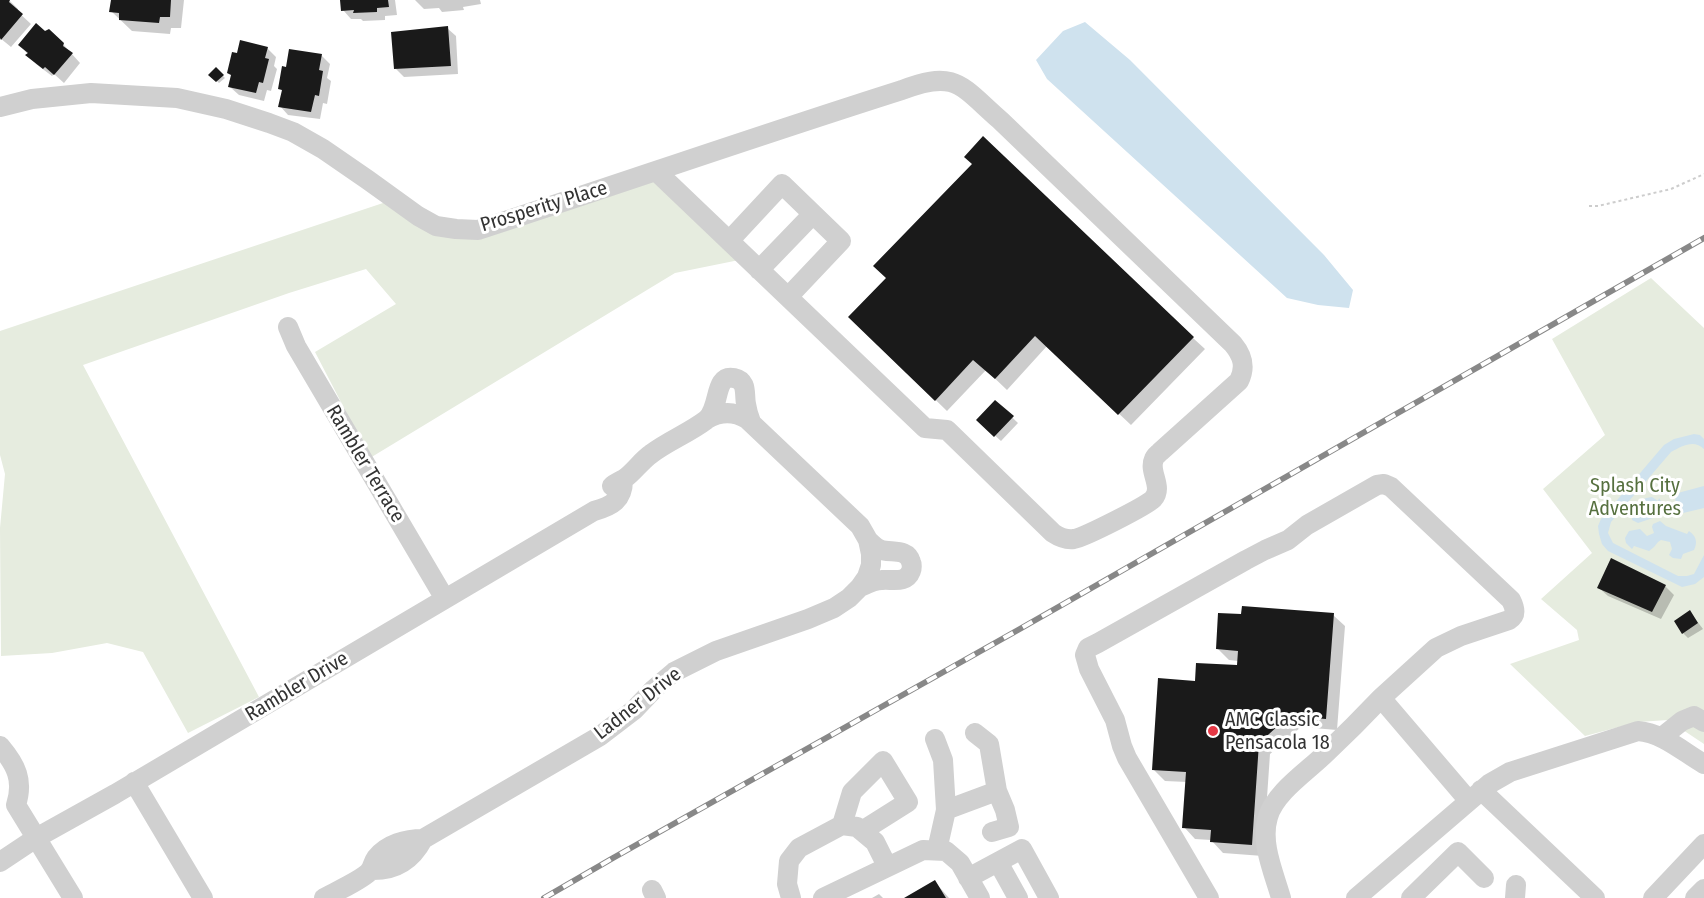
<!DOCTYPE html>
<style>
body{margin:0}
canvas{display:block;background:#fff}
</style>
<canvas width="1704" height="898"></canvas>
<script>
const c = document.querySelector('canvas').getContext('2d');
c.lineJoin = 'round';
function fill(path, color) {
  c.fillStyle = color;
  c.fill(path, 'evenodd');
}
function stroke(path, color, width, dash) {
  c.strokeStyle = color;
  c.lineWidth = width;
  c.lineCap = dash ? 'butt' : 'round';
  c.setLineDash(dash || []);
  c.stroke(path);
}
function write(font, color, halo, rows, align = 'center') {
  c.font = font + ' "Fira Sans Condensed",sans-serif';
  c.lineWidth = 6;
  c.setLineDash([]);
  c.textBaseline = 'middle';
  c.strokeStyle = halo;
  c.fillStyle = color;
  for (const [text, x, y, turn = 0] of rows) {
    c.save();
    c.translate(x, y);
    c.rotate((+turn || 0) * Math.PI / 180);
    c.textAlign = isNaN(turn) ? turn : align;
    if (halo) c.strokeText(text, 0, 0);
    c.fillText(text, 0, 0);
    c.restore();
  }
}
fill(new Path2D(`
 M 660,178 L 749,258 L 675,273 L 370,458 L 315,352 L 396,304 L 366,269 L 289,293 L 83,365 L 259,697 L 188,733 L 143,652 L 107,643 L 52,653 L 1,656 L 0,528 L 5,474 L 0,455 L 0,331 L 386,202 L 432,232 Z
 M 1651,278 L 1704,328 L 1704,744 L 1668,720 L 1638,722 L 1585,736 L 1510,664 L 1579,640 L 1577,630 L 1541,599 L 1592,553 L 1543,489 L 1605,435 L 1552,339 Z`), '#e6ecdf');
fill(new Path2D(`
 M 1085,22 L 1130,60 L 1324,255 L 1353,290 L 1349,308 L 1318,305 L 1287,298 L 1047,79 L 1036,60 L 1063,31 Z
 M 1694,434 L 1700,435 L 1704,439 L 1704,449 C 1694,439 1682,446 1671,452 L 1611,522 L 1608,533 L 1613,543 L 1678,576 L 1687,576 L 1694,574 L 1704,555 L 1704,577 L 1695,584 L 1682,587 L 1608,551 L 1602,544 L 1599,534 L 1598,526 L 1601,519 L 1664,445 L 1674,439 Z
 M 1704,486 L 1704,508 L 1679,514 L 1674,494 Z
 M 1652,497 L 1658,501 L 1659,498 C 1664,505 1665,511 1659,518 L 1658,515 L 1657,515 L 1653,518 L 1638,523 L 1632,520 C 1632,513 1635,513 1638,507 C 1641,500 1643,498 1652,497 Z
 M 1660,521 L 1666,526 L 1687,534 L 1689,531 C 1696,536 1698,542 1694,550 L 1683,554 L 1681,559 L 1673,558 L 1669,555 L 1672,549 L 1670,542 L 1661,540 L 1658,542 L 1654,547 L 1649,551 L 1634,546 L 1632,549 L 1626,543 L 1625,538 L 1629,531 L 1640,529 L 1647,536 L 1654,533 L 1652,527 L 1653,524 Z`), '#cfe2ee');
fill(new Path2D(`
 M 0,0 L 9,0 L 18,9 L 17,11 L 31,24 L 11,47 L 0,38 Z
 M 112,0 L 184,0 L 181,28 L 171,28 L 170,34 L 132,31 L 111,11 Z
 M 342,0 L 395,0 L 397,15 L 385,16 L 385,20 L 363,21 L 361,19 L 351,19 L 343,10 Z
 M 415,0 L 480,0 L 481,4 L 463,7 L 464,10 L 442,12 L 439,8 L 424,9 Z
 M 447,28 L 456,36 L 458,74 L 404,77 L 396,69 Z
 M 63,44 L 80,63 L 64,83 L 54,74 L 52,76 L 36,64 L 20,45 Z
 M 267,48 L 276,57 L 274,66 L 277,69 L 271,91 L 267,90 L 264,101 L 239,95 L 230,87 Z
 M 321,55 L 330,64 L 327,78 L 331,81 L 327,104 L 323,103 L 320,119 L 288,115 L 280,106 L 283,92 L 280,88 L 287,69 Z
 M 216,69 L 225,78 L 219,83 L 210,75 Z
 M 973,165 L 1193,338 L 1205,349 L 1131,425 L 1047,346 L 1007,390 L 986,370 L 947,411 L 850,317 L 887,278 Z
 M 996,402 L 1018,423 L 1001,441 L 978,420 Z
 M 1665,586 L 1674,595 L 1661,619 L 1608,596 L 1599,588 Z
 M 1690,612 L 1703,629 L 1688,638 L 1683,633 Z
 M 1333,615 L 1345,626 L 1337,730 L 1301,727 L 1270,754 L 1263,856 L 1223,853 L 1211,840 L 1195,839 L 1184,827 L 1187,782 L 1165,781 L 1153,769 L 1196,682 L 1238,667 L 1238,661 L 1229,660 L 1217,648 Z
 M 935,882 L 949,898 L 907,898 Z
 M 879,894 L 883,898 L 872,898 Z`), '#0003');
fill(new Path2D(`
 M 0,0 L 10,0 L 9,2 L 23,14 L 1,40 L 0,38 Z
 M 111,0 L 171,0 L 170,17 L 160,17 L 159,23 L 119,20 L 119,13 L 109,12 Z
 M 340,0 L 388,0 L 389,7 L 377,8 L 377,12 L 353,13 L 354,10 L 341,11 Z
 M 36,23 L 45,31 L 49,29 L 64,43 L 63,46 L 73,53 L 54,75 L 45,67 L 43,69 L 25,55 L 28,53 L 18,45 Z
 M 448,26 L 451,66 L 394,69 L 391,32 Z
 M 240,40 L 268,47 L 265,58 L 269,59 L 263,83 L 259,82 L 256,93 L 228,87 L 231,75 L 227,73 L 232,52 L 237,53 Z
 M 289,49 L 322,54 L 319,70 L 323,71 L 319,96 L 315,95 L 311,112 L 278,107 L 282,90 L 278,89 L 282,66 L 286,67 Z
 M 216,67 L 224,75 L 216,82 L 208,75 Z
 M 983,136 L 1194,337 L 1118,415 L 1035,336 L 995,379 L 973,360 L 935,401 L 848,317 L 886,278 L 873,266 L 972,164 L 964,157 Z
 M 995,400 L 1014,416 L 994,437 L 976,420 Z
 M 1611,558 L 1666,585 L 1652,612 L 1597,588 Z
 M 1242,606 L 1334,613 L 1326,719 L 1289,716 L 1259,743 L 1252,845 L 1210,842 L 1211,830 L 1182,828 L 1186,772 L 1152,770 L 1158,678 L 1195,681 L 1196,663 L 1237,665 L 1238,651 L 1216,649 L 1218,613 L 1241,614 Z
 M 1690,610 L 1698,623 L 1682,634 L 1674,621 Z
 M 935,880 L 946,898 L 904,898 Z`), '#1a1a1a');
stroke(new Path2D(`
 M 1589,206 L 1598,206 L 1671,189 L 1704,174`), '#cdcdcd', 2, [3, 3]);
stroke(new Path2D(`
 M 0,107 L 32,99 L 91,93 L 177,98 L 226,109 L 269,123 L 293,132 L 323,149 L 368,180 L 418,216 L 436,226 L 456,229 L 478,230 C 619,184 760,135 902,90 C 956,69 961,86 1000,120 L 1233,344 C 1243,356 1246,367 1239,381 L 1160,452 C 1158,454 1155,456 1154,459 C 1148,472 1164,487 1153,499 C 1146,506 1085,537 1074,539 C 1066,540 1059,537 1053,533 L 947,430 L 925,428 L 657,172
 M 729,241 L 782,184 L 841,241 L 788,297
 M 759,270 L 813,214
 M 288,327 L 296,346 L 445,599
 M 612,486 C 616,483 620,481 624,479 C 634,472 641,461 651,454 C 668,441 689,433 706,420 C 721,408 713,374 734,378 C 748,381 744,394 746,404 C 747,411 749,417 751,422
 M 860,587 C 867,584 874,580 882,580 C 893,579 906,584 911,571 C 912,569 912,564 911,562 C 907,547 889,554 879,549 C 875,547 871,543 868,540
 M 1662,737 L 1682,721 L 1694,716 L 1704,722
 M 935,739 L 943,760 L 946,810 L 937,850
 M 0,746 C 16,765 24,780 16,805 L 73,898
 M 134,782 L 203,898
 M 1481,790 L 1595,898
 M 946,810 L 997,791 L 989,744 L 975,733
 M 842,825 L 852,792 L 883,761 L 908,802 L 862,831
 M 992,832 L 1009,827 L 1005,810 L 997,791
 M 0,862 L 36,838 L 115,794 L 594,511 C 612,506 623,500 623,480
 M 998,862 L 1018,898
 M 370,870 C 395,871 412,860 423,839
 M 968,878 L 1022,849 L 1049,898
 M 652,890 L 656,898
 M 324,898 C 335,892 362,880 370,871 C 372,868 373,862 376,858 C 387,844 406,839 423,839 L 600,736 L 634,710 L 654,689 L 674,672 L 716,651 L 808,619 L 834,608 L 849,598 L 860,587 L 867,577 L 871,565 L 871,554 L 868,540 L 860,526 L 747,419 C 734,411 721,411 707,419
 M 791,898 L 787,884 L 789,861 L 799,848 L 842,825 L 857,827 L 875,842 L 887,866
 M 823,898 L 923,850 L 946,851 L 960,863 L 980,898
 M 1209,898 L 1127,758 L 1122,746 L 1115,720 L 1089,669 L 1085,655 L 1088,648 L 1098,643 L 1246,560 L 1265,550 L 1288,540 L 1307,525 L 1377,485 L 1384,484 L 1391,487 L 1511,600 C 1515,608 1517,615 1509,620 L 1461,636 L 1436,648 L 1381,698 L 1469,801
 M 1281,898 C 1274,873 1260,843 1268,817 C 1275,792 1308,771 1326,753 C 1345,735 1363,717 1381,698
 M 1356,898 L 1489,784 L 1510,772 L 1638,731 C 1663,733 1683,752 1704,764
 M 1411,898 L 1458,852 L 1484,878
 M 1515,898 L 1516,885
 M 1653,898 L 1704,844
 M 1695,898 L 1704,889`), '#d0d0d0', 20);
const rail = new Path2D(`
 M 544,898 L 613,858 L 1018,630 L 1704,238`);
stroke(rail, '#888', 6);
stroke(rail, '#fff', 4, [11]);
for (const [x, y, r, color] of [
 [1213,731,6,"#e63946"]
]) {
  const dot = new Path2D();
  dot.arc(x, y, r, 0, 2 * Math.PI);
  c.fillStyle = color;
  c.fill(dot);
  stroke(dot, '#fff', 2);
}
write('20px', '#333', '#fff', [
 ["Prosperity Place",544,207,-17],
 ["Rambler Terrace",365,464,59],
 ["Rambler Drive",297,687,-31],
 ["Ladner Drive",638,704,-38]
]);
write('20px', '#56703f', '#fff', [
 ["Splash City",1635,486],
 ["Adventures",1635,509]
]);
write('20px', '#333', '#fff', [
 ["AMC Classic",1225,720],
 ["Pensacola 18",1225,743]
], 'left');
</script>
